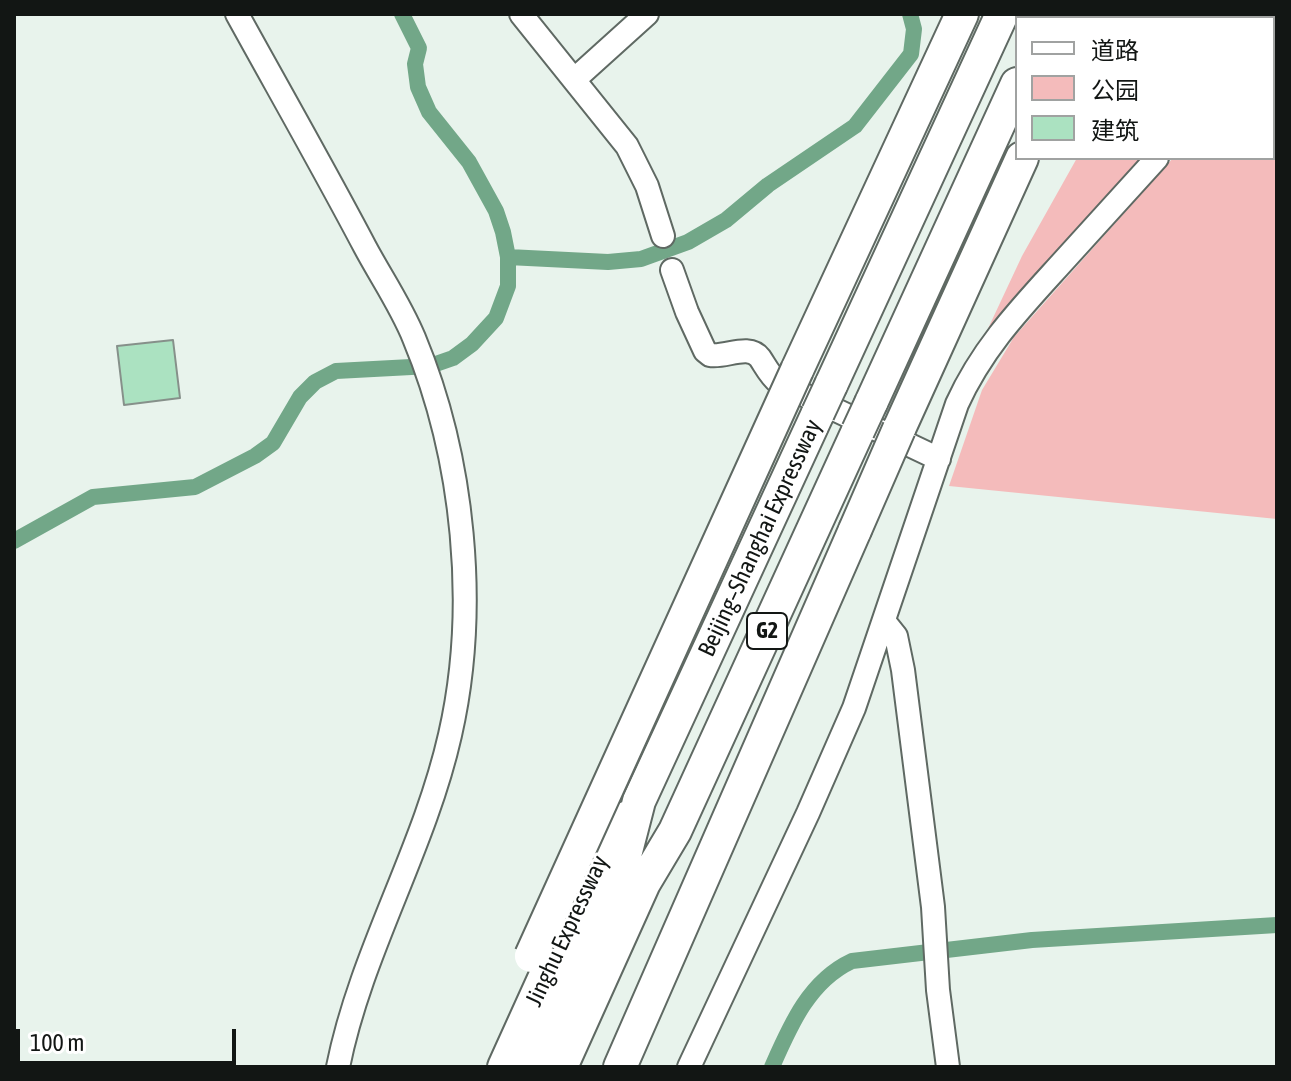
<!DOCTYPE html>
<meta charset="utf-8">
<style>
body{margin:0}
#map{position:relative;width:1291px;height:1081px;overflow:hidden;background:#e8f3ec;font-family:"Asap Condensed","Noto Sans SC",sans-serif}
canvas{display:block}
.frame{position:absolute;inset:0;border:16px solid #121614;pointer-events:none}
.legend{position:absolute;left:1015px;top:16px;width:260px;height:144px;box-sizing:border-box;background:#fff;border:2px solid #a0a2a1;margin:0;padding:10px 14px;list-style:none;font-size:24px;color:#121614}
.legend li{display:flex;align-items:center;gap:16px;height:40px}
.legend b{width:40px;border:2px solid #a0a2a1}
.scale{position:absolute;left:16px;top:1029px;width:220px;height:36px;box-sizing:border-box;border:4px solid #121614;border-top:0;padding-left:10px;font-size:24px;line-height:28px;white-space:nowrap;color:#121614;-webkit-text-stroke:6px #fff;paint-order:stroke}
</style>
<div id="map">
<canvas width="1291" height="1081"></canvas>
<div class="frame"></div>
<ul class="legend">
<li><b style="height:10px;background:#fff"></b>道路</li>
<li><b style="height:22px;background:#f4bbbb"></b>公园</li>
<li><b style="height:22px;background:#abe2c1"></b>建筑</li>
</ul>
<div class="scale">100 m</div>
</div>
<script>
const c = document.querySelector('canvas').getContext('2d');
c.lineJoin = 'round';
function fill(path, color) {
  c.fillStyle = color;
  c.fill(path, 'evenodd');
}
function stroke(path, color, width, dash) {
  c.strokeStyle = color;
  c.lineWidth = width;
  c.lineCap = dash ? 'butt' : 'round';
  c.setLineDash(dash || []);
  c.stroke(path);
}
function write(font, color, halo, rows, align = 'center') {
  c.font = font + ' "Asap Condensed",sans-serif';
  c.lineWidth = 6;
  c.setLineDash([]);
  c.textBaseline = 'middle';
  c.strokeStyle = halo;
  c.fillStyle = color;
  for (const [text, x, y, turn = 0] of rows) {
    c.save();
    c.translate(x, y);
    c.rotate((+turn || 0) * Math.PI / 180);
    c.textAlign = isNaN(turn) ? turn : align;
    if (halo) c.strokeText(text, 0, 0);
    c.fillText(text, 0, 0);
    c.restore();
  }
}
fill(new Path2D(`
 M 1190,14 L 1277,14 L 1277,33 L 1273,35 L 1273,18 L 1183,18 Z
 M 1277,61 L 1277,402 L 1275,420 L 1277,424 L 1277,519 L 949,486 L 982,390 L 1014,337 L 1173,158 L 1273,158 L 1273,63 Z
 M 1077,158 L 1142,158 L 985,335 L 1022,256 Z`), '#f4bbbb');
stroke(new Path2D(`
 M 508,257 L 608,262 L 641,259 L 688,242 L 726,220 L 768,185 L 855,126 L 911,54 L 914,29 L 910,14
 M 14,541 L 93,497 L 195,487 L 255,456 L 273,443 L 300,397 L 315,382 L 336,371 L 430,366 L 453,358 L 472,344 L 496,318 L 508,286 L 508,257 L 503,232 L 496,211 L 469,162 L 429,112 L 418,87 L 415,64 L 419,48 L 402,14
 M 772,1067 C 790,1026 809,981 852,961 L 1032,940 L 1277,925`), '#72a788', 16);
const building = new Path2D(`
 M 173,340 L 180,398 L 124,405 L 117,346 Z`);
fill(building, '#abe2c1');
stroke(building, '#86908a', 2);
const minor = new Path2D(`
 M 237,14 C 280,92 324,169 365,247 C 381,277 401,306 414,338 C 464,458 479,608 450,735 C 424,850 361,952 338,1067
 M 521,14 L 627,146 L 647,186 L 663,236
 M 1273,54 L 1277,53
 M 575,79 L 647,14
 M 672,270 L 687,312 L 705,351 L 710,355 C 725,358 749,343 760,358 C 766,367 770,376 779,383 L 939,459
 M 884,621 L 896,636 L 903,670 L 933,907 L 938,990 L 948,1067
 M 689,1067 L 808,813 L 854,708 L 957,404 C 982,349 1018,311 1058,267 C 1091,231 1124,194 1157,158`);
const highway = new Path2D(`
 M 1047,18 L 1049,14
 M 1086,18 L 1087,14
 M 1137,18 L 1142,14
 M 797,370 L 962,14
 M 831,385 L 1002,14
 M 871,403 L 1017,84
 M 899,429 L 1022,158
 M 504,1067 L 601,853 L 628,817
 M 531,1067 L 623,863 L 639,801 L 818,413
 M 561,1067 L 644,883 L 675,831 L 858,431
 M 620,1067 L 855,530`);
stroke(minor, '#5f6963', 26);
stroke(highway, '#5f6963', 36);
stroke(minor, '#fff', 22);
stroke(highway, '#fff', 32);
const highwayBridge = new Path2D(`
 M 818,413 L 831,385
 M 858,431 L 871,403
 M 855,530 L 899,429
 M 531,956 L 797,370`);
stroke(highwayBridge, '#5f6963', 36, []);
stroke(highwayBridge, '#fff', 32);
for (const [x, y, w] of [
 [767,631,40]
]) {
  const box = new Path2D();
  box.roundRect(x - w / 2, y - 18, w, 36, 6);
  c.fillStyle = '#fff';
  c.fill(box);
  stroke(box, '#121614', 2);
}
write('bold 22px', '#121614', null, [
 ["G2",767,631]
]);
write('24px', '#121614', '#fff', [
 ["Beijing–Shanghai Expressway",760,538,-65],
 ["Jinghu Expressway",567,931,-65]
]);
</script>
